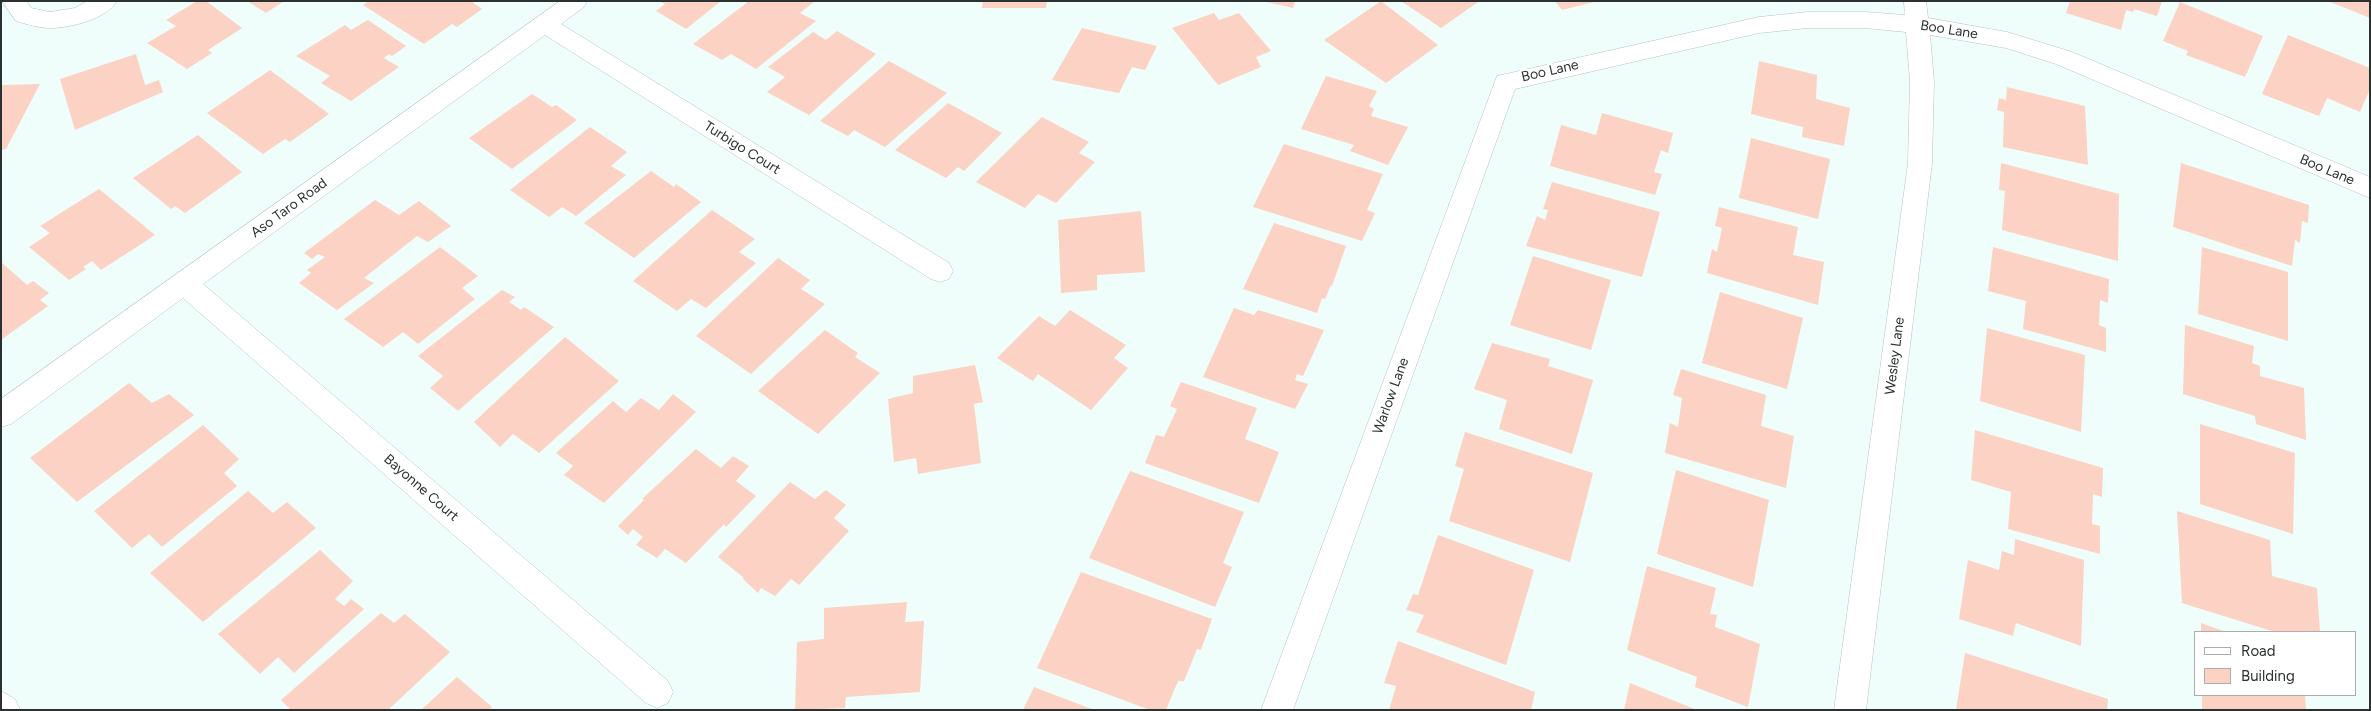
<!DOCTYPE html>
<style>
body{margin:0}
#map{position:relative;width:2371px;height:711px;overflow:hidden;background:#effefb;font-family:Figtree,sans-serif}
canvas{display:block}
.frame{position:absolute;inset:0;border:2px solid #2b3130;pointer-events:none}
.legend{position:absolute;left:2194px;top:631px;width:162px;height:65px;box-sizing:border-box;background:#fff;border:1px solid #aaadac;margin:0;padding:6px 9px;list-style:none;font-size:15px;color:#2b3130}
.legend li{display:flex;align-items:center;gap:10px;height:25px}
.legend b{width:25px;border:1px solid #aaadac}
</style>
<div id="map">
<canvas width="2371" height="711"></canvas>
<div class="frame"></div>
<ul class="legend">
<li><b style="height:6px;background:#fff"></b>Road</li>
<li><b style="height:14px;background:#fbd2c4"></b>Building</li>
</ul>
</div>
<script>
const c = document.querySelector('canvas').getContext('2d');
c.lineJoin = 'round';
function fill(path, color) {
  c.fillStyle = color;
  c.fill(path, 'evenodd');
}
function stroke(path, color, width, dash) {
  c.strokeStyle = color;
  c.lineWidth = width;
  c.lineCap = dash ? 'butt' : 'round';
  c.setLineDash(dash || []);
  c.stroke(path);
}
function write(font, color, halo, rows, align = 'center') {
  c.font = font + ' Figtree,sans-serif';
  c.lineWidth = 4.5;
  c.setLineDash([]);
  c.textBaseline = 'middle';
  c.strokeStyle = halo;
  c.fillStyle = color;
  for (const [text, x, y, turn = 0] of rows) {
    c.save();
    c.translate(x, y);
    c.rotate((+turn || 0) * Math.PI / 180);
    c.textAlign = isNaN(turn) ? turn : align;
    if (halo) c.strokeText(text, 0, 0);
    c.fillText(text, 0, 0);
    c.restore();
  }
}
fill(new Path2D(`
 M 197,1 L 206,1 L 242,28 L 208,50 L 212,53 L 187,69 L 147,43 L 176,26 L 166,20 Z
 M 247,1 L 284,1 L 266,13 Z
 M 369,1 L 471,1 L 482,9 L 457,27 L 452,24 L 424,44 L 363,5 Z
 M 659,1 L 721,1 L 686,29 L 656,11 L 665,4 Z
 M 749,1 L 815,1 L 800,13 L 816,21 L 756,69 L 731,54 L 722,60 L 693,44 Z
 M 983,1 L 1047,1 L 1046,8 L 982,8 Z
 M 1262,1 L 1295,1 L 1293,8 Z
 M 1381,1 L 1438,45 L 1386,83 L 1324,40 Z
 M 1401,1 L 1477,1 L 1478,2 L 1441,28 Z
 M 1555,1 L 1594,1 L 1594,2 L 1562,10 Z
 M 2070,1 L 2162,1 L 2157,16 L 2134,9 L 2133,12 L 2126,10 L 2121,30 L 2066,13 Z
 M 2328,1 L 2370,1 L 2370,18 Z
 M 2180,2 L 2263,36 L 2245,77 L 2186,55 L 2188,51 L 2163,41 Z
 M 1214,13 L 1219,20 L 1239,13 L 1271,51 L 1256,57 L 1261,67 L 1218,85 L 1172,28 Z
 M 368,20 L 406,46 L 392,56 L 389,54 L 384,58 L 399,67 L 351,101 L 321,83 L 330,76 L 296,56 L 345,25 L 351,30 Z
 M 1082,28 L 1157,46 L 1145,70 L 1132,67 L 1119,93 L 1052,80 Z
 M 837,31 L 876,54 L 809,115 L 767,92 L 785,77 L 768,67 L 813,32 L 826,40 Z
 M 2288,35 L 2370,68 L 2370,89 L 2360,112 L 2327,98 L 2319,116 L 2262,94 Z
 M 136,54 L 145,85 L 159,80 L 163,92 L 75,130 L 60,79 Z
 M 889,61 L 947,93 L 885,147 L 854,130 L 848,136 L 820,121 Z
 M 1759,61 L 1817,75 L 1816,99 L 1850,108 L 1844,146 L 1802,137 L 1803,127 L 1751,114 Z
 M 270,70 L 329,114 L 290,142 L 285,139 L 263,154 L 207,113 Z
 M 1326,76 L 1377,91 L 1369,106 L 1374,109 L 1371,116 L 1408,127 L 1388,165 L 1350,151 L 1354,145 L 1301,129 Z
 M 40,84 L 6,149 L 1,150 L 1,85 Z
 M 2007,87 L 2085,106 L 2088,165 L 2003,147 L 2004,112 L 1997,110 L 1999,98 L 2006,100 Z
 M 532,94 L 552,107 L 556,105 L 577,120 L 512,169 L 469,138 Z
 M 948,103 L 1002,133 L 964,171 L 958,167 L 946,178 L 895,150 Z
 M 1602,113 L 1673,133 L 1668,153 L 1661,150 L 1654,172 L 1662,174 L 1655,195 L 1550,166 L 1561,125 L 1596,135 Z
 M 1042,117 L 1089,142 L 1079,153 L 1095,162 L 1056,203 L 1038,194 L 1025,208 L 976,182 Z
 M 590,127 L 627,152 L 611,166 L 626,175 L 576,216 L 562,207 L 549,217 L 510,190 Z
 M 198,135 L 242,172 L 185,213 L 175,206 L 171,209 L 133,178 Z
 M 1751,138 L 1830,159 L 1818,219 L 1739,198 Z
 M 1284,144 L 1383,174 L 1367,210 L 1375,213 L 1362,241 L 1253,207 Z
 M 2001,163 L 2119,194 L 2118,261 L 2002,230 L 2005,191 L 1999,190 Z
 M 2181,163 L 2309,205 L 2308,223 L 2302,221 L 2300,243 L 2295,240 L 2292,266 L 2173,227 Z
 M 651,171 L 674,187 L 676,184 L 701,202 L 634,258 L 584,223 Z
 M 1552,182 L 1660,212 L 1642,277 L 1526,246 L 1537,216 L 1545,220 L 1548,210 L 1543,209 Z
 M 99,189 L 155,235 L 101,270 L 92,261 L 83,267 L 86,269 L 69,280 L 29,247 L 50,233 L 40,226 Z
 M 375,200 L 399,215 L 419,201 L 451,226 L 428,242 L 417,236 L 364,278 L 374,283 L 337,310 L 299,283 L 311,273 L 307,270 L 325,257 L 318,254 L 312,259 L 304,253 Z
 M 1719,207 L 1798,227 L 1793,255 L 1824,262 L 1818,305 L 1707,273 L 1712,249 L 1717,252 L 1722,228 L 1715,226 Z
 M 712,210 L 755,239 L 739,252 L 756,263 L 706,308 L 691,299 L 677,311 L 633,281 Z
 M 1141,211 L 1145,272 L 1097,275 L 1097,290 L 1061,293 L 1058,220 Z
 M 1274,223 L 1346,246 L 1332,286 L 1331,285 L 1325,299 L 1322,298 L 1317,313 L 1243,289 Z
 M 440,247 L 478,276 L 462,288 L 475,299 L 418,344 L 403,332 L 383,347 L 344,319 Z
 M 1993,247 L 2109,279 L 2108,303 L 2100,300 L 2099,325 L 2106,328 L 2106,352 L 2023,329 L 2026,301 L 1988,291 Z
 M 2202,247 L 2288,272 L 2288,341 L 2198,314 Z
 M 1533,256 L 1611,280 L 1591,350 L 1510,325 Z
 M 778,258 L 810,280 L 801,289 L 825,304 L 751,374 L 696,336 Z
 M 1,262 L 27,285 L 33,281 L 49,293 L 40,300 L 48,306 L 1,340 Z
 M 502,290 L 515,297 L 509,302 L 521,310 L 524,307 L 554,327 L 458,411 L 430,388 L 443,376 L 418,356 Z
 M 1720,292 L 1803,318 L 1787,389 L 1702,363 Z
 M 1234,308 L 1254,315 L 1258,310 L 1324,330 L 1303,376 L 1297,374 L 1295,380 L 1308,384 L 1295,409 L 1203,377 Z
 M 1070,310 L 1126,345 L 1114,358 L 1128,368 L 1091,410 L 1038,374 L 1033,381 L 997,358 L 1039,316 L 1055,326 Z
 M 2185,325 L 2254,346 L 2252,363 L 2260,366 L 2260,376 L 2304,388 L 2306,440 L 2256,424 L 2255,416 L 2183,394 Z
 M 1987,328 L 2085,355 L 2081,432 L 1980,401 Z
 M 825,330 L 858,353 L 855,357 L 880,373 L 818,434 L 758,391 Z
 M 565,337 L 619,381 L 539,453 L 513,434 L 500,447 L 474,422 Z
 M 1492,343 L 1550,359 L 1548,366 L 1593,380 L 1572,454 L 1499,429 L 1507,400 L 1474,389 Z
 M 975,365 L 983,402 L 974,404 L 981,463 L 918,474 L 916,458 L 894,462 L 888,399 L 913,393 L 913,376 Z
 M 1681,369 L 1766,395 L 1761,426 L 1794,436 L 1786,488 L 1665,453 L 1670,423 L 1678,427 L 1682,398 L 1673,395 Z
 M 1181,382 L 1257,408 L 1245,439 L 1279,452 L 1259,503 L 1145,463 L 1156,435 L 1164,437 L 1177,409 L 1170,406 Z
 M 129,383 L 152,403 L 169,394 L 194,415 L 77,502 L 30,458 Z
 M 673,394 L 696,412 L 604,503 L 564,475 L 573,466 L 556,453 L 613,401 L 626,412 L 641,398 L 659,410 Z
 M 2200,424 L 2295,453 L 2293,534 L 2200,504 Z
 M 203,425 L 239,459 L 224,473 L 237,486 L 162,547 L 149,534 L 132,548 L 94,511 Z
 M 1975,430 L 2103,468 L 2102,497 L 2093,494 L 2092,524 L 2100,526 L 2100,554 L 2008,529 L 2011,492 L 1971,480 Z
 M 1465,432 L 1593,473 L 1570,562 L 1449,521 L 1464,469 L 1455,466 Z
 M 696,449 L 721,468 L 733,456 L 749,466 L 736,481 L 756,496 L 726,527 L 724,524 L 686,563 L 665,549 L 657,558 L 636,545 L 643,537 L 633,529 L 628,535 L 618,526 L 644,500 L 642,499 Z
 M 1676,470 L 1769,500 L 1753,587 L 1657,554 Z
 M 1130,471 L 1244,512 L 1223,563 L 1232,567 L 1215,607 L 1089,558 Z
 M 790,482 L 815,499 L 826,490 L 846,505 L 834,518 L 849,531 L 799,585 L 791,579 L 775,596 L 761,588 L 758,593 L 743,579 L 744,578 L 718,557 Z
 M 248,491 L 273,513 L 287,502 L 316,528 L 203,622 L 150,573 Z
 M 2177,511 L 2270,540 L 2272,576 L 2317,588 L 2320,632 L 2275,632 L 2182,603 Z
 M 1438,535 L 1534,570 L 1506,665 L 1416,632 L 1424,615 L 1406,610 L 1413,594 L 1418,595 Z
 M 2015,539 L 2084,560 L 2081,646 L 2016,623 L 2013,636 L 1959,619 L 1968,560 L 1999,570 L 2002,551 L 2014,555 Z
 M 320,550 L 353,581 L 335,599 L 344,606 L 351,599 L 364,609 L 294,673 L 278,657 L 260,674 L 218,634 Z
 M 1647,566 L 1716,588 L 1710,614 L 1717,615 L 1715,627 L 1760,644 L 1748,707 L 1695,687 L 1697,677 L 1627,650 Z
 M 1081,572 L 1212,619 L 1201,650 L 1197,649 L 1184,681 L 1178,681 L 1166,710 L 1150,710 L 1037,668 Z
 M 907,602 L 905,622 L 924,621 L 920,692 L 846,697 L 845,708 L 795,710 L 797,642 L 824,639 L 824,608 Z
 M 381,613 L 394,623 L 405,614 L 450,652 L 388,710 L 291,710 L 281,700 Z
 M 2201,623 L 2226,632 L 2201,632 Z
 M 1398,641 L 1535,692 L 1531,710 L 1389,710 L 1396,686 L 1384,683 Z
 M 1965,653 L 2108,699 L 2107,710 L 1956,710 Z
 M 457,677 L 492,707 L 490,710 L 421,710 Z
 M 1630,683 L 1697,710 L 1624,710 Z
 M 1034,687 L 1094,710 L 1023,710 Z
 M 2202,695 L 2305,695 L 2306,710 L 2202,710 Z`), '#fbd2c4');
const minor = new Path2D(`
 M 2,1 L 26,1 L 31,8 L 50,12 L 75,8 L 87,1 L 117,1 C 107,19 70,28 50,28 C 39,28 26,24 16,21 Z
 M 560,1 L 587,1 L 584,7 L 561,24 L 949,263 L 953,271 L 949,279 L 940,282 L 931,279 L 545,35 L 203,284 L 668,681 L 673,692 L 668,703 L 657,708 L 646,703 L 183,298 L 11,424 L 1,427 L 1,399 Z
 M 1904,1 L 1926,1 L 1928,18 L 2007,32 L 2072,52 L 2370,177 L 2370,198 L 2056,64 L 2006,48 L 1930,35 L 1934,81 L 1932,163 L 1866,710 L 1834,710 L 1908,163 L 1910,81 L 1906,32 L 1865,28 L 1808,28 L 1759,33 L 1515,89 L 1293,710 L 1261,710 L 1497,76 L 1759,17 L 1808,12 L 1865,12 L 1905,15 Z`);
const tertiary = new Path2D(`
 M 1,691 L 15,699 L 20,710 L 1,710 Z`);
stroke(minor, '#b5c3c0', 1);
stroke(tertiary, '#b5c3c0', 1);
fill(minor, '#fff');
fill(tertiary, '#fff');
write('14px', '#2b3130', '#fff', [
 ["Boo Lane",1949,30,9],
 ["Boo Lane",1550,71,-13],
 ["Turbigo Court",742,148,32],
 ["Boo Lane",2327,170,23],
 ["Aso Taro Road",289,208,-36],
 ["Wesley Lane",1895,356,-83],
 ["Warlow Lane",1391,396,-70],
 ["Bayonne Court",421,488,41]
]);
</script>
